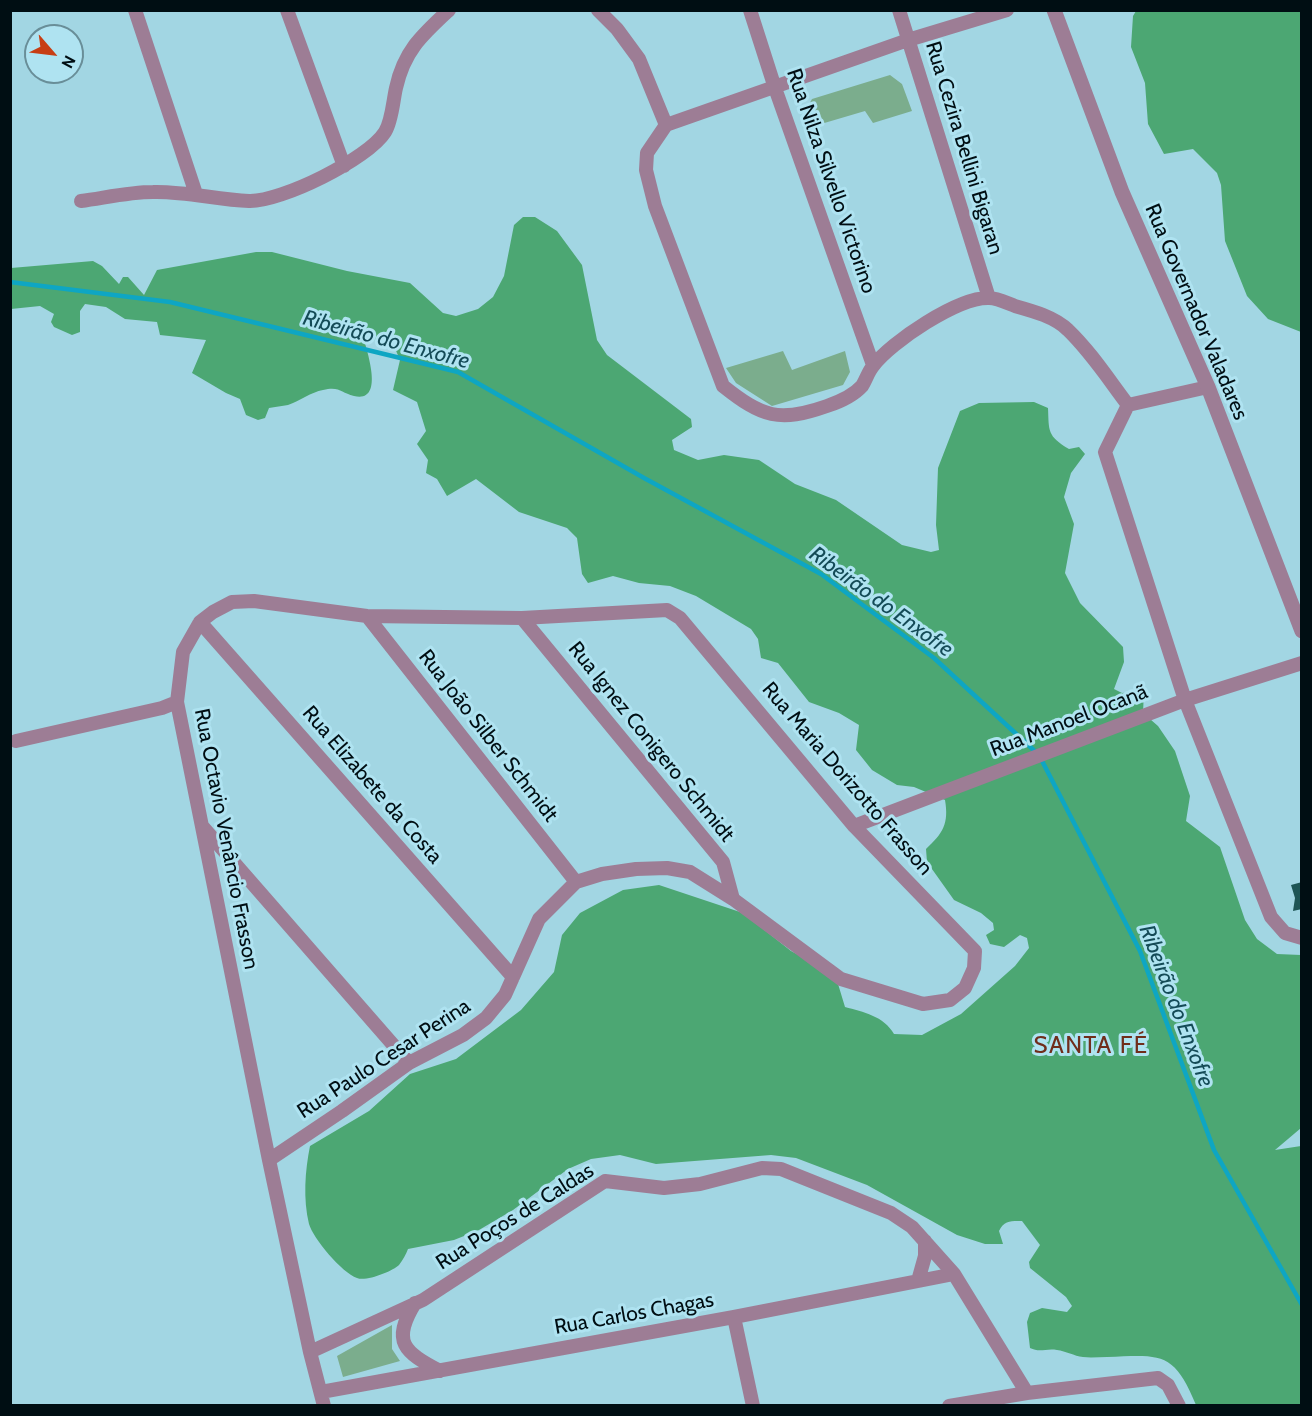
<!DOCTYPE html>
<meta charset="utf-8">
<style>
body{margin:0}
#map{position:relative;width:1312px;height:1416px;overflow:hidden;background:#a2d6e3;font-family:Cabin,sans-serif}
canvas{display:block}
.frame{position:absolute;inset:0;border:12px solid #000e13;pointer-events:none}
.north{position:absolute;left:24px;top:24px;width:60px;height:60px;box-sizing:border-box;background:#afe3f1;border:2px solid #698e98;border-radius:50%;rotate:118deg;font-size:16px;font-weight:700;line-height:24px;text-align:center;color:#000e13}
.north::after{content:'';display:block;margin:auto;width:21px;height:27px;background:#c73e14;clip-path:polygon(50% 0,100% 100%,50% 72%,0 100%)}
</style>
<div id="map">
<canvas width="1312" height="1416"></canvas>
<div class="frame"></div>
<div class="north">N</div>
</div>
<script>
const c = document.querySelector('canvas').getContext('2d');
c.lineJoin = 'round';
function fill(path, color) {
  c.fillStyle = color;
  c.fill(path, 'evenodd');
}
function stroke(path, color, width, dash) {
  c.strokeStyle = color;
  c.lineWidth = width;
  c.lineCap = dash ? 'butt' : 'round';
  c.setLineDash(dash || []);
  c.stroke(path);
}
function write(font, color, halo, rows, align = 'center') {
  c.font = font + ' Cabin,sans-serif';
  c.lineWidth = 6;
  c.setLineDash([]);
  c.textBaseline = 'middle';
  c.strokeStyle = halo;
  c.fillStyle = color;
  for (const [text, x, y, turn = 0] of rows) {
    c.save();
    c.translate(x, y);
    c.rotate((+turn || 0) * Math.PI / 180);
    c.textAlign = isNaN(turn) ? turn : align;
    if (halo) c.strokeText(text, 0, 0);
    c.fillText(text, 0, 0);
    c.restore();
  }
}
fill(new Path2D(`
 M 890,75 L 902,84 L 912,111 L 873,123 L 865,111 L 804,129 L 802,117 L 812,99 Z
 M 783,351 L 792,370 L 845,351 L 850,372 L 843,385 L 772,406 L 736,383 L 726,368 Z
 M 392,1325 L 392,1349 L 400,1361 L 343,1377 L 337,1356 Z`), '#7bad8d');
fill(new Path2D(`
 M 1136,11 L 1301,11 L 1301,332 L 1268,319 L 1247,296 L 1225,241 L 1221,185 L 1217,173 L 1193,149 L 1164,154 L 1148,124 L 1145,83 L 1131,47 L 1133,16 Z
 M 523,217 L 535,217 L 557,231 L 582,265 L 597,340 L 607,355 L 691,419 L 692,427 L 672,440 L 674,450 L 698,460 L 724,455 L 759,460 L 795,484 L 836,500 L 902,545 L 931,552 L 939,550 L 936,525 L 938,468 L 960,411 L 979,403 L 1034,402 L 1048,408 C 1049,431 1047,436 1069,449 L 1079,447 L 1085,454 L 1071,473 L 1064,497 L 1074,524 L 1065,573 L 1080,603 L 1123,647 L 1124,662 L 1114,689 L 1122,693 L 1144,691 L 1143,713 L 1158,726 L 1175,751 L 1190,796 L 1186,821 L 1220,847 L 1245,920 L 1257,939 L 1277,954 L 1301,955 L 1301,1128 L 1275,1150 L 1301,1146 L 1301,1405 L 1196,1405 C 1174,1351 1161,1355 1107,1357 C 1099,1357 1091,1358 1083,1357 C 1074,1356 1066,1351 1057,1350 C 1046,1348 1040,1353 1030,1348 L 1027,1322 L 1030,1313 L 1042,1308 L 1067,1312 L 1072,1306 L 1066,1297 L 1030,1268 L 1029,1262 L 1040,1245 L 1022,1221 C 1012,1221 1004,1220 999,1231 L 1003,1244 L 985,1244 L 957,1235 L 867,1185 L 796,1158 L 771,1155 L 656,1164 L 620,1155 L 591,1159 L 568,1169 L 513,1210 L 479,1230 L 454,1240 L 408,1249 C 406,1254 403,1260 399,1265 C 393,1271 366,1282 357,1278 C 342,1273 313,1238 309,1224 C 303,1199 305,1171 310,1146 L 369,1111 L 410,1074 L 456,1059 L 521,1010 L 554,972 L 562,935 L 580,913 L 623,890 L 659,885 L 743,913 L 791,951 L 835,974 L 845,1007 C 863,1012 884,1016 894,1034 L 922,1035 L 961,1014 L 1015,966 L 1029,948 L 1027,938 L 1020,935 L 1004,947 L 990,944 L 986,935 L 994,930 L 993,923 L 981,913 L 954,900 L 927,862 L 926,849 C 943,833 949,824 945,800 L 914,787 L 897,785 L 872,770 L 856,750 L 859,725 L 839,713 L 809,702 L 778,663 L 761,658 L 758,639 L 751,629 L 696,596 L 670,586 L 639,583 L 613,576 L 588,583 L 582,574 L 577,538 L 567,528 L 519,512 L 476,479 L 447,496 L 437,479 L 426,473 L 428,460 L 417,444 L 426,431 L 417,402 L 393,390 L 400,360 L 394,346 L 374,340 L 365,343 C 368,355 384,403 354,396 C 341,393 340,386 323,390 C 311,392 300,401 288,405 C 282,406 275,407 269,408 L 265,418 L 258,420 L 246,415 L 240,399 L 226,393 L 192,373 L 206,340 L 160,335 L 157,322 L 125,319 L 106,307 L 85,304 L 80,311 L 80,332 L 72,335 L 54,327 L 51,322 L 54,314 L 40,306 L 11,309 L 11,268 L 93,261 L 102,266 L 119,284 L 123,277 L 128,277 L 144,295 L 157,270 L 256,252 L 272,252 L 347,271 L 410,283 L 443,313 L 456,316 L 478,309 L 493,297 L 504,276 L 514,225 Z`), '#4ca773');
stroke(new Path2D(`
 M 10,282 L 170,302 L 458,372 L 644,478 L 821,574 L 934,658 L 1039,755 L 1140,951 L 1214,1150 L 1302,1305`), '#0ea6c3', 4.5);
fill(new Path2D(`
 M 1302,882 L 1302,909 L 1293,911 L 1295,898 L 1291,885 Z`), '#1e5555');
stroke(new Path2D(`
 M 135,10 L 196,194
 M 287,10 L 344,166
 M 598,10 L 617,29 L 639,59 L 666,125
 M 750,10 L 775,88 L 873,365
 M 899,10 L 989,298
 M 666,125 L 647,153 L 646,170 L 655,206 L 723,386 C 762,417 779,423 827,406 C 839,402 853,396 862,386 C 866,380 868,372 873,366 C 891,342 958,297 989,298 C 997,298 1007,303 1015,306 C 1033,311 1055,317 1068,330 C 1091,352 1109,380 1128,405
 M 666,125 L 908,40 L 1007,10
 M 81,201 C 104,198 129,192 153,192 C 186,191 217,200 249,201 C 281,202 368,159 385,132 C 392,121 393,101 396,88 C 404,51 422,35 449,10
 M 1128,405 L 1105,452 L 1185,700 L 1271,917 L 1285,933 L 1302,938
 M 1128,405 L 1208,387
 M 367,616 L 576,882
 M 522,618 L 723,862 L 733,899
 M 200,622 L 513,977
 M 16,741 L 162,708 L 177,702
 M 854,826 L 1185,700 L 1302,663
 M 203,827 L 409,1063
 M 269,1160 L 342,1111 L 409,1063 L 463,1035 L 486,1018 L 505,995 L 539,919 L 576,882 L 602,874 L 636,869 L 667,868 L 690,872 L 733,899 L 841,979 L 923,1004 L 950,1000 L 965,988 L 974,968 L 975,951 L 854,826 L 680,618 L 667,610 L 522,618 L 367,616 L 254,601 L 232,602 L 213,612 L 200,622 L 183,652 L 177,702 L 269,1160 L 310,1352 L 324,1406
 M 918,1281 L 925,1256 L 925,1241
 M 415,1303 C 391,1342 404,1352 440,1371
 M 734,1317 L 753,1406
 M 310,1352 L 423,1300 L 605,1181 L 664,1188 L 700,1184 L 762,1168 L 781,1169 L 891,1213 L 912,1227 L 954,1274 L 1027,1393 L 1158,1378 L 1168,1385 L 1179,1406
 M 321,1392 L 734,1317 L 954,1274
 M 949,1406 L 1027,1393`), '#9d7d95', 14);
stroke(new Path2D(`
 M 1054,10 L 1122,192 L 1208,387 L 1302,631`), '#9d7d95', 15);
write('21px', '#000e13', '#afe3f1', [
 ["Rua Cezira Bellini Bigaran",964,148,73],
 ["Rua Nilza Silvello Victorino",831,181,71],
 ["Rua Governador Valadares",1196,312,67],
 ["Rua Manoel Ocanã",1069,721,-21],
 ["Rua João Silber Schmidt",488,736,52],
 ["Rua Ignez Conigero Schmidt",651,742,51],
 ["Rua Maria Dorizotto Frasson",847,779,49],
 ["Rua Elizabete da Costa",372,785,49],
 ["Rua Octavio Venâncio Frasson",226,839,79],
 ["Rua Paulo Cesar Perina",384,1059,-33],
 ["Rua Poços de Caldas",515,1217,-32],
 ["Rua Carlos Chagas",634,1314,-10]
]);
write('italic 22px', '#144b57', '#afe3f1', [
 ["Ribeirão do Enxofre",386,340,15],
 ["Ribeirão do Enxofre",881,602,36],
 ["Ribeirão do Enxofre",1176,1006,69]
]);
c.letterSpacing = '1.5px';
write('24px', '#702d1b', '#afe3f1', [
 ["SANTA FÉ",1091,1046]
]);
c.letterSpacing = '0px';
</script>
